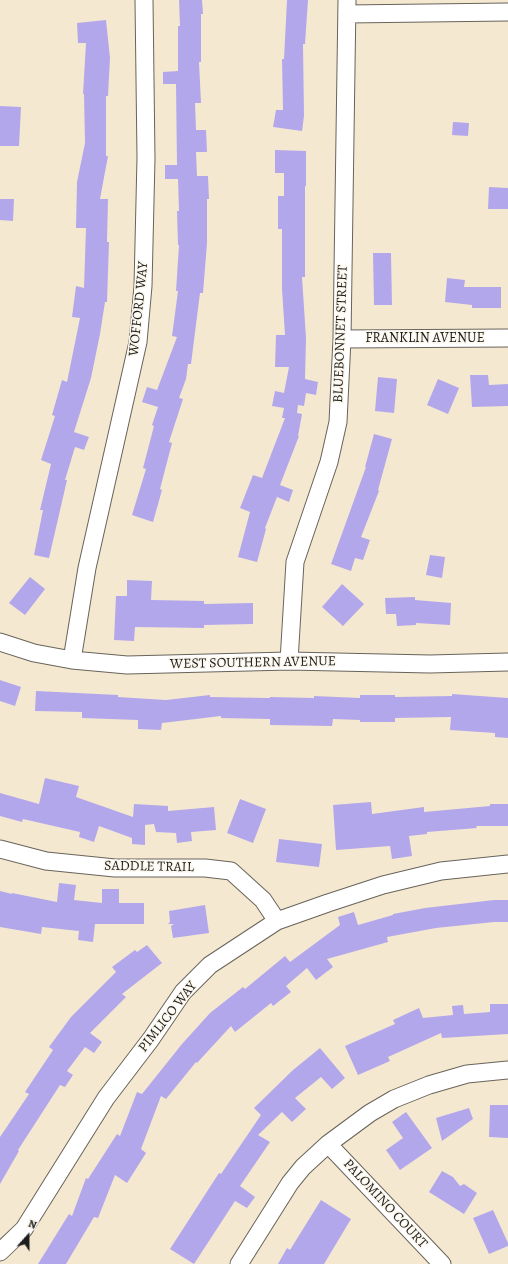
<!DOCTYPE html>
<style>
body{margin:0}
#map{position:relative;width:508px;height:1264px;overflow:hidden;background:#f5e8d0;font-family:Alegreya,serif}
canvas{display:block}
.north{position:absolute;left:8px;top:1216px;width:40px;height:40px;-webkit-text-stroke:3px #fbf7ec;paint-order:stroke;rotate:21deg;font-size:11px;font-weight:700;line-height:16px;text-align:center;color:#1c1c1c}
.north::after{content:'';display:block;margin:auto;width:14px;height:18px;background:#1c1c1c;clip-path:polygon(50% 0,100% 100%,50% 72%,0 100%)}
</style>
<div id="map">
<canvas width="508" height="1264"></canvas>
<div class="north">N</div>
</div>
<script>
const c = document.querySelector('canvas').getContext('2d');
c.lineJoin = 'round';
function fill(path, color) {
  c.fillStyle = color;
  c.fill(path, 'evenodd');
}
function stroke(path, color, width, dash) {
  c.strokeStyle = color;
  c.lineWidth = width;
  c.lineCap = dash ? 'butt' : 'round';
  c.setLineDash(dash || []);
  c.stroke(path);
}
function write(font, color, halo, rows, align = 'center') {
  c.font = font + ' Alegreya,serif';
  c.lineWidth = 3;
  c.setLineDash([]);
  c.textBaseline = 'middle';
  c.strokeStyle = halo;
  c.fillStyle = color;
  for (const [text, x, y, turn = 0] of rows) {
    c.save();
    c.translate(x, y);
    c.rotate((+turn || 0) * Math.PI / 180);
    c.textAlign = isNaN(turn) ? turn : align;
    if (halo) c.strokeText(text, 0, 0);
    c.fillText(text, 0, 0);
    c.restore();
  }
}
fill(new Path2D(`
 M 179,0 L 202,0 L 203,14 L 201,14 L 201,62 L 199,62 L 201,103 L 195,103 L 196,130 L 206,130 L 207,152 L 196,152 L 197,176 L 208,176 L 209,199 L 207,199 L 207,243 L 203,293 L 200,293 L 191,364 L 188,364 L 186,379 L 179,398 L 183,399 L 169,442 L 172,443 L 160,489 L 162,490 L 153,522 L 132,515 L 146,469 L 143,468 L 154,426 L 152,425 L 158,407 L 142,402 L 147,387 L 157,390 L 177,337 L 172,336 L 178,291 L 176,291 L 179,245 L 178,245 L 177,211 L 179,211 L 178,179 L 165,179 L 165,165 L 177,165 L 176,84 L 163,84 L 163,72 L 178,71 L 178,26 L 180,26 Z
 M 287,0 L 308,0 L 305,44 L 303,44 L 304,116 L 302,131 L 273,127 L 276,110 L 283,110 L 282,59 L 284,59 Z
 M 106,20 L 110,58 L 108,96 L 106,96 L 106,156 L 108,156 L 100,199 L 108,199 L 107,242 L 109,242 L 107,302 L 105,302 L 100,334 L 91,378 L 74,432 L 89,437 L 84,450 L 75,447 L 65,480 L 67,480 L 49,558 L 34,555 L 43,510 L 40,510 L 51,464 L 41,460 L 55,416 L 52,415 L 62,380 L 67,382 L 80,318 L 72,317 L 76,286 L 84,288 L 86,228 L 76,228 L 77,182 L 85,143 L 84,94 L 83,94 L 86,43 L 78,43 L 77,23 Z
 M 0,106 L 21,107 L 19,146 L 0,146 Z
 M 453,122 L 469,123 L 468,136 L 452,135 Z
 M 275,150 L 306,151 L 306,186 L 305,186 L 305,277 L 302,277 L 306,338 L 305,379 L 318,382 L 316,395 L 306,393 L 304,406 L 298,405 L 297,413 L 302,414 L 298,436 L 299,436 L 280,485 L 293,490 L 289,502 L 277,497 L 265,528 L 266,529 L 257,562 L 238,557 L 250,512 L 240,508 L 253,475 L 262,478 L 285,418 L 282,418 L 284,408 L 272,406 L 275,391 L 284,393 L 289,367 L 275,367 L 276,335 L 285,335 L 282,289 L 282,229 L 278,229 L 278,196 L 284,196 L 284,173 L 275,173 Z
 M 489,187 L 508,188 L 508,209 L 488,209 Z
 M 0,199 L 14,199 L 13,221 L 0,220 Z
 M 373,253 L 391,253 L 392,305 L 374,305 Z
 M 447,278 L 465,280 L 464,287 L 501,287 L 501,308 L 472,308 L 472,305 L 445,302 Z
 M 470,375 L 488,375 L 489,385 L 508,384 L 508,406 L 472,407 Z
 M 378,377 L 397,379 L 394,413 L 375,411 Z
 M 438,379 L 459,388 L 448,414 L 427,405 Z
 M 374,434 L 392,439 L 378,490 L 379,491 L 361,537 L 370,540 L 363,560 L 355,558 L 351,571 L 331,564 L 366,467 L 365,467 Z
 M 430,555 L 445,557 L 442,578 L 426,575 Z
 M 30,577 L 45,589 L 25,615 L 9,603 Z
 M 127,580 L 152,581 L 151,600 L 204,601 L 204,604 L 253,603 L 253,624 L 204,625 L 204,628 L 135,627 L 134,641 L 114,640 L 116,596 L 127,596 Z
 M 342,584 L 364,604 L 343,626 L 322,607 Z
 M 415,597 L 415,600 L 451,603 L 450,625 L 416,623 L 416,625 L 397,626 L 396,614 L 386,614 L 385,598 Z
 M 0,680 L 21,687 L 15,706 L 0,701 Z
 M 36,691 L 118,695 L 118,697 L 166,700 L 210,695 L 210,697 L 270,698 L 270,697 L 314,698 L 314,696 L 360,698 L 360,695 L 395,695 L 395,697 L 452,696 L 452,694 L 508,698 L 508,738 L 495,737 L 495,733 L 450,730 L 451,717 L 395,718 L 395,722 L 360,722 L 360,720 L 333,719 L 332,726 L 270,725 L 270,719 L 221,718 L 221,716 L 162,723 L 161,730 L 138,729 L 138,720 L 82,718 L 82,712 L 35,711 Z
 M 45,778 L 79,786 L 76,797 L 133,817 L 134,804 L 168,806 L 168,811 L 214,807 L 216,830 L 191,832 L 192,841 L 177,843 L 176,833 L 156,832 L 154,824 L 145,825 L 145,845 L 132,844 L 132,838 L 99,826 L 94,842 L 79,837 L 80,832 L 23,819 L 22,822 L 0,816 L 0,793 L 39,804 Z
 M 240,799 L 266,809 L 253,843 L 227,833 Z
 M 371,802 L 372,814 L 424,807 L 424,812 L 490,806 L 490,804 L 508,804 L 508,826 L 476,826 L 477,828 L 427,832 L 427,834 L 409,836 L 412,856 L 392,859 L 390,846 L 336,850 L 333,805 Z
 M 279,839 L 322,844 L 319,867 L 276,862 Z
 M 59,883 L 76,885 L 74,900 L 102,903 L 102,889 L 119,889 L 119,903 L 144,903 L 144,924 L 95,924 L 93,942 L 78,940 L 79,931 L 42,927 L 41,934 L 0,927 L 0,891 L 12,894 L 12,893 L 57,902 Z
 M 494,900 L 508,900 L 508,922 L 494,922 L 436,928 L 387,937 L 388,942 L 327,959 L 333,967 L 316,980 L 307,968 L 286,986 L 291,992 L 273,1006 L 271,1003 L 235,1032 L 231,1026 L 197,1063 L 196,1062 L 166,1099 L 161,1096 L 141,1149 L 146,1153 L 127,1183 L 115,1175 L 98,1218 L 94,1217 L 66,1264 L 38,1264 L 69,1214 L 72,1216 L 86,1178 L 88,1179 L 117,1134 L 120,1136 L 137,1092 L 142,1094 L 182,1044 L 210,1013 L 243,987 L 245,989 L 285,956 L 290,962 L 340,925 L 338,917 L 354,912 L 358,925 L 393,915 L 393,914 L 425,908 Z
 M 205,905 L 209,933 L 173,938 L 171,926 L 174,924 L 168,924 L 170,922 L 169,911 Z
 M 147,945 L 162,963 L 122,994 L 126,997 L 90,1033 L 102,1042 L 94,1053 L 85,1047 L 67,1071 L 73,1075 L 65,1087 L 60,1085 L 18,1150 L 19,1151 L 0,1184 L 0,1137 L 29,1094 L 25,1092 L 53,1050 L 49,1047 L 71,1017 L 116,972 L 112,967 L 135,950 L 137,952 Z
 M 490,1004 L 508,1004 L 508,1034 L 442,1038 L 441,1033 L 388,1057 L 390,1061 L 358,1075 L 345,1046 L 395,1024 L 393,1020 L 419,1008 L 423,1018 L 453,1015 L 452,1006 L 463,1005 L 464,1014 L 490,1012 Z
 M 320,1048 L 345,1078 L 332,1089 L 321,1077 L 295,1098 L 306,1109 L 292,1122 L 282,1112 L 258,1135 L 270,1142 L 240,1186 L 255,1197 L 247,1208 L 235,1201 L 194,1264 L 170,1249 L 219,1173 L 221,1174 L 261,1115 L 254,1108 L 293,1070 Z
 M 490,1105 L 508,1105 L 508,1138 L 489,1137 Z
 M 469,1108 L 473,1119 L 442,1141 L 436,1118 Z
 M 406,1112 L 432,1148 L 400,1170 L 386,1150 L 403,1138 L 392,1122 Z
 M 442,1171 L 453,1177 L 460,1186 L 464,1184 L 477,1193 L 464,1214 L 429,1192 Z
 M 321,1200 L 351,1219 L 324,1264 L 278,1264 L 287,1248 L 290,1250 Z
 M 493,1210 L 508,1243 L 508,1246 L 489,1254 L 473,1218 Z`), '#b3a7ec');
const street = new Path2D(`
 M 347,14 L 508,12
 M 342,339 L 508,338
 M 0,642 L 34,653 L 72,660 L 127,665 L 289,661 L 430,664 L 508,662
 M 72,660 L 87,568 L 138,342 L 143,286 L 146,158 L 144,0
 M 289,661 L 295,562 L 329,462 L 338,422 L 342,339 L 347,0
 M 0,849 L 46,861 L 115,868 L 205,868 L 231,871 L 263,900 L 277,921
 M 328,1144 L 442,1264
 M 0,1252 L 24,1229 L 106,1098 L 151,1039 L 183,992 L 210,965 L 277,921 L 328,903 L 383,885 L 441,871 L 508,864
 M 239,1264 L 290,1183 L 303,1167 L 328,1144 L 370,1113 L 394,1099 L 429,1085 L 467,1074 L 508,1070`);
stroke(street, '#68635b', 19);
stroke(street, '#fff', 17);
write('14px', '#1c1c1c', '#fbf7ec', [
 ["WOFFORD WAY",139,309,-84],
 ["BLUEBONNET STREET",341,334,-88],
 ["FRANKLIN AVENUE",425,339],
 ["WEST SOUTHERN AVENUE",253,663,-1],
 ["SADDLE TRAIL",149,867,1],
 ["PIMLICO WAY",168,1017,-52],
 ["PALOMINO COURT",385,1204,47]
]);
</script>
